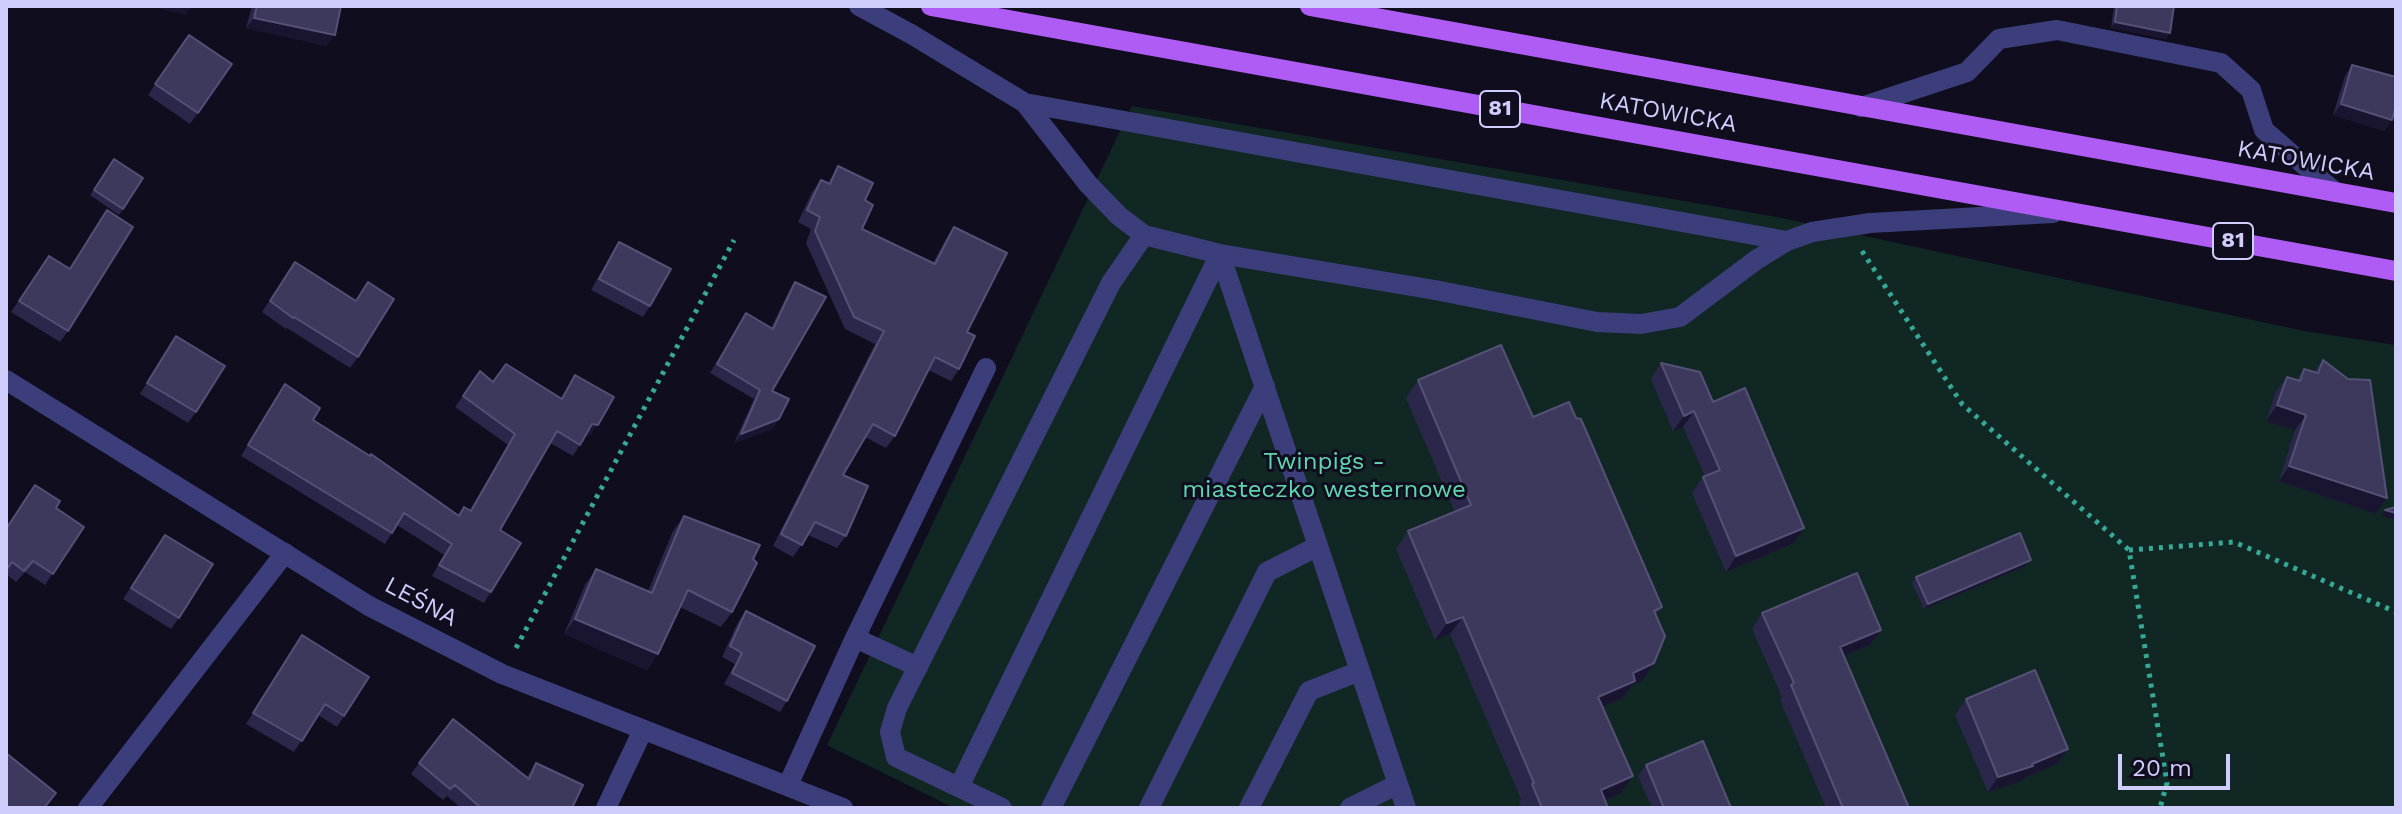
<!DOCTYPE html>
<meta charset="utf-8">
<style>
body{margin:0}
#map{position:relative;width:2402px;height:814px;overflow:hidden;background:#0f0d1e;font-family:"Work Sans",sans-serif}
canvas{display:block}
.frame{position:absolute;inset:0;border:8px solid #cfcdfc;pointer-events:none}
.scale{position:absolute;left:2118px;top:754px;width:112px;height:36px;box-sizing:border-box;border:4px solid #cfcdfc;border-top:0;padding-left:10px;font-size:24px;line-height:28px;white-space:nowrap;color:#cfcdfc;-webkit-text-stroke:6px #0f0d1e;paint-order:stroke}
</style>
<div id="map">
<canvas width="2402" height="814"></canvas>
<div class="frame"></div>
<div class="scale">20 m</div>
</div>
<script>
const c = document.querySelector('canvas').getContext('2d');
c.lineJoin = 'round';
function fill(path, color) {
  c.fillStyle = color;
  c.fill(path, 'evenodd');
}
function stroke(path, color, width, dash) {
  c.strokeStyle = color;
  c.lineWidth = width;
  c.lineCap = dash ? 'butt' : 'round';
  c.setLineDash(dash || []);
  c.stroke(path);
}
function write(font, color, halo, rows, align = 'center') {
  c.font = font + ' "Work Sans",sans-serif';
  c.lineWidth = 6;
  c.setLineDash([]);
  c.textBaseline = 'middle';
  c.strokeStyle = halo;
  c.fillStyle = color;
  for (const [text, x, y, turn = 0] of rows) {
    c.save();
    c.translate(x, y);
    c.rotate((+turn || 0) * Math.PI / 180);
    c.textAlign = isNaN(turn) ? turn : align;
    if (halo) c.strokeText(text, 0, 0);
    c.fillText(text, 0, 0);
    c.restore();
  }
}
fill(new Path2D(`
 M 1132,106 L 1777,217 L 2304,331 L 2396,345 L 2396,808 L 954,808 L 827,745 Z`), '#112724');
stroke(new Path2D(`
 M 1862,251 L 1962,404 L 2129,550 L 2167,783 L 2160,808
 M 2129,550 L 2234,542 L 2396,612
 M 516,648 L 734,240`), '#35a897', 5, [4, 6]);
stroke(new Path2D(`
 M 859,6 L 911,34 L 1025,103 L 1088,184 L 1119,216 L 1144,235 L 1220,254 L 1435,290 L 1597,322 L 1641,324 L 1680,317 L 1756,260 L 1787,241 L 1812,232 L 1870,223 L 2053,213
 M 1025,103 L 1787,241
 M 1861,107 L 1967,72 L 1999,39 L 2057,30 L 2221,63 L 2251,90 L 2264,130 L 2335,192
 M 1220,254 L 1406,808
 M 855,638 L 918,667
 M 788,785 L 855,638 L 986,368
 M 959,787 L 1220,254
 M 88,808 L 285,553
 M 606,808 L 643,730
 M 1002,808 L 896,757 L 890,732 L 897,708 L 1111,283 L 1144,235
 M 1051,808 L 1265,386
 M 1149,808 L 1267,572 L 1318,546
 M 1249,808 L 1309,691 L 1360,671
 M 1350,808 L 1398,784`), '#3b3e7a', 20);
stroke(new Path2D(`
 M 6,380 L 369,606 L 502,674 L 843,808`), '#3b3e7a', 20);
stroke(new Path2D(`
 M 931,6 L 2396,271
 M 1310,6 L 2396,203`), '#ae5cf4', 20);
fill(new Path2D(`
 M 252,6 L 341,6 L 327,46 L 246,28 Z
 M 2114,6 L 2174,6 L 2166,39 L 2111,28 Z
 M 189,35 L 232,64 L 190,124 L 148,95 Z
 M 2352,65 L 2392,120 L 2384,131 L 2333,115 L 2345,76 Z
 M 114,159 L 143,178 L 119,215 L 90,195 Z
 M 838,166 L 865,200 L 862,229 L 933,263 L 946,239 L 954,227 L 967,332 L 959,369 L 951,381 L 928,370 L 895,436 L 886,448 L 865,437 L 843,475 L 846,536 L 837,548 L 808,535 L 793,557 L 773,546 L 875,344 L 845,329 L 806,243 L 811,229 L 798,222 L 812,192 L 821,180 L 828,183 Z
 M 107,210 L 68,331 L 60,342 L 11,312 L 49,256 L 70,268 Z
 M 619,242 L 650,306 L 643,317 L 591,290 L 612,253 Z
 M 295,262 L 358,357 L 350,368 L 287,328 L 286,329 L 262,312 Z
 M 795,282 L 772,391 L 773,429 L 734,443 L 754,399 L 710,373 L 746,313 L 771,328 L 789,291 Z
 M 176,336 L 196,412 L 188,423 L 140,394 Z
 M 2323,360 L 2387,498 L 2376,514 L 2279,481 L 2295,430 L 2266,421 L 2276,392 L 2287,377 L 2296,380 L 2304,369 L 2314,372 Z
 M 1661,363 L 1713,402 L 1794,543 L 1726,572 L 1692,493 L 1703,477 L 1705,476 L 1683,427 L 1673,431 L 1651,379 Z
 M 480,371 L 493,382 L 561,398 L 575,375 L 590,436 L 586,435 L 573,456 L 550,443 L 500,530 L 491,592 L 484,603 L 432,576 L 444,555 L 397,525 L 385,544 L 241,456 L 285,384 L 313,420 L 458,515 L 464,507 L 470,510 L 508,445 L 455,407 Z
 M 1418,380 L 1533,417 L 1576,418 L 1662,607 L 1656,615 L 1642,681 L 1632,685 L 1623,698 L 1603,707 L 1620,794 L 1605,801 L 1608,808 L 1522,808 L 1519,802 L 1521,799 L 1450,634 L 1435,640 L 1396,549 L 1408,531 L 1455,512 L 1406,398 Z
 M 56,508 L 84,527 L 45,585 L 25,572 L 16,582 L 6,574 L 6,529 Z
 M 684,516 L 732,612 L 721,627 L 680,607 L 658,654 L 647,670 L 564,634 L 585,585 L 596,569 L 648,591 L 673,531 Z
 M 165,535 L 179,618 L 171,629 L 123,599 Z
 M 2026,566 L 1924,609 L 1912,583 L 1916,577 Z
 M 746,611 L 787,701 L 780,712 L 724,684 L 735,664 L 722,657 L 738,622 Z
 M 1762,613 L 1881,630 L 1870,645 L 1844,656 L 1909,808 L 1826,808 L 1780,700 L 1782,697 L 1752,629 Z
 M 302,635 L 344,716 L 337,727 L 318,715 L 294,752 L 246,724 Z
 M 1966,699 L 2068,749 L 2057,764 L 2024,778 L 2022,781 L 1988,792 L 1955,715 Z
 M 419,763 L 527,777 L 536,763 L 572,808 L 461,808 L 447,796 L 443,800 L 411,774 Z
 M 1646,765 L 1731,808 L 1652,808 L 1638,776 Z`), '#2b274a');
fill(new Path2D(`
 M 147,6 L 192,6 L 186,15 Z
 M 254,18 L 335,35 L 327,46 L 246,28 Z
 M 2115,22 L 2170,33 L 2166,39 L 2111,28 Z
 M 2341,104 L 2392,120 L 2384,131 L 2333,115 Z
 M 2277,405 L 2306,415 L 2295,430 L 2266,421 Z
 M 1694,411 L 1683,427 L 1673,431 L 1684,416 Z
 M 779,419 L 773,429 L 734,443 L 741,434 Z
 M 592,424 L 598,425 L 590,436 L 584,435 Z
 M 2289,466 L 2387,498 L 2376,514 L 2279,481 Z
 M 2385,510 L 2396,513 L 2396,520 L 2381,516 Z
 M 1804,528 L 1794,543 L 1726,572 L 1736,556 Z
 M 2031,560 L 2026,566 L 1924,609 L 1928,604 Z
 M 1463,617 L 1450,634 L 1435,640 L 1447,623 Z
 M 575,619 L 658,654 L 647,670 L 564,634 Z
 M 1881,630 L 1870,645 L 1830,662 L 1840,647 Z
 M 1654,663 L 1642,681 L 1632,685 L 1623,698 L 1586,714 L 1598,697 L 1633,673 Z
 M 2068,749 L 2057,764 L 2024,778 L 2022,781 L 1988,792 L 1998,777 Z
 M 1633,776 L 1620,794 L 1588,808 L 1601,790 Z`), '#191531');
const building = new Path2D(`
 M 257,6 L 341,6 L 335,35 L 254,18 Z
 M 2117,6 L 2174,6 L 2170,33 L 2115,22 Z
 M 189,35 L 232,64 L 198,113 L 155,84 Z
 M 2352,65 L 2396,77 L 2396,106 L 2392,120 L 2341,104 Z
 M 114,159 L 143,178 L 123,209 L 94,190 Z
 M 838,166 L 873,183 L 865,200 L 873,205 L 862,229 L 935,264 L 954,227 L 1007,253 L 967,332 L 975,336 L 959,369 L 935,357 L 895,436 L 873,424 L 843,475 L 868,486 L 846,536 L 815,522 L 802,545 L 781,534 L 884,331 L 854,317 L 815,231 L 820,217 L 807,210 L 821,180 L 830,184 Z
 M 107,210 L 133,227 L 68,331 L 19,301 L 49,256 L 70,269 Z
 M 619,242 L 671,269 L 650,306 L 599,279 Z
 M 295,262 L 356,301 L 368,282 L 394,299 L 358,357 L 294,317 L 293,318 L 270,301 Z
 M 795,282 L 826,297 L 772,391 L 789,399 L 779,419 L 741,434 L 760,390 L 717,364 L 746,313 L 773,329 Z
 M 176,336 L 225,366 L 196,412 L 147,383 Z
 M 1501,345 L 1533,417 L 1569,402 L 1576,418 L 1581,419 L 1662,607 L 1654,611 L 1665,636 L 1654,663 L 1633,673 L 1635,681 L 1598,697 L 1633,776 L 1601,790 L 1608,808 L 1542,808 L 1532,784 L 1534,783 L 1463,617 L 1447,623 L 1408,531 L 1471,505 L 1418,380 Z
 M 2323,360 L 2348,379 L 2370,380 L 2387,498 L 2289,466 L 2306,415 L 2277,405 L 2287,377 L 2300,381 L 2304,369 L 2318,373 Z
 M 1661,363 L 1700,372 L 1713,402 L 1745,388 L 1804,528 L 1736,556 L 1703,477 L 1720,470 L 1694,411 L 1684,416 Z
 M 506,364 L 562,399 L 575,375 L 614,397 L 598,425 L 592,424 L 580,445 L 557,431 L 500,530 L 521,543 L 491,592 L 439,565 L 452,544 L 404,513 L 392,533 L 248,445 L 285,384 L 320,408 L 313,420 L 370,456 L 371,454 L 459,516 L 464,507 L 471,511 L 515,434 L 463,396 L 480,371 L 493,382 Z
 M 35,485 L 60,501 L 56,508 L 84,527 L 53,574 L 33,561 L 24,571 L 12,562 L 6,571 L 6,529 Z
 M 2396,507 L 2396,513 L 2385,510 Z
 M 684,516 L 760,545 L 753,559 L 757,563 L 732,612 L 688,590 L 658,654 L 575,619 L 596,569 L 652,593 Z
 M 2020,533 L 2031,560 L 1928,604 L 1916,577 Z
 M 165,535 L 213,564 L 179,618 L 131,588 Z
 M 1857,573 L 1881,630 L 1840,647 L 1909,808 L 1843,808 L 1791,685 L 1794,683 L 1762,613 Z
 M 746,611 L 815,646 L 787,701 L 732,673 L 742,653 L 730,646 Z
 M 302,635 L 369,677 L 344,716 L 325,704 L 302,741 L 253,713 Z
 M 2035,670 L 2068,749 L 2032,764 L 2033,766 L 1998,777 L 1966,699 Z
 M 453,719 L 529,779 L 536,763 L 583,785 L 572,808 L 481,808 L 455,785 L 450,789 L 419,763 Z
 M 1703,741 L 1731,808 L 1664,808 L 1646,765 Z
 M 6,753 L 56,793 L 44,808 L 6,808 Z`);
fill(building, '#3d395d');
stroke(building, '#545076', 2);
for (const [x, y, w] of [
 [1500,109,40],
 [2233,241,40]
]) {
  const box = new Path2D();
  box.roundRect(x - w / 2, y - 18, w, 36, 6);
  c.fillStyle = '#0f0d1e';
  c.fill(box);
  stroke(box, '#cfcdfc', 2);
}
write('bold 22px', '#cfcdfc', null, [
 ["81",1500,109],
 ["81",2233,241]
]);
write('24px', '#cfcdfc', '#0f0d1e', [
 ["KATOWICKA",1668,113,10],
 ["KATOWICKA",2306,161,10],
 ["LEŚNA",421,602,28]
]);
write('24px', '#5fd6ae', '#0f0d1e', [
 ["Twinpigs -",1324,462],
 ["miasteczko westernowe",1324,490]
]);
</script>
